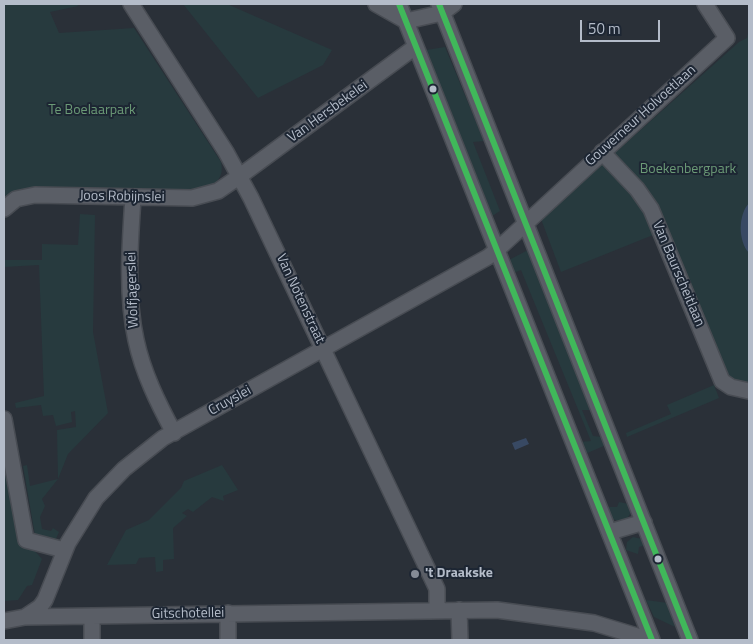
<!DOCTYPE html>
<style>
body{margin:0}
#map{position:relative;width:753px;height:644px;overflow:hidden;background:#2a3038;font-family:"Titillium Web",sans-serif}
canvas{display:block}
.frame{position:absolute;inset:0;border:5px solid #b4bcc9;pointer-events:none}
.scale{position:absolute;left:580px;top:20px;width:80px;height:22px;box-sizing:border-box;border:2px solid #b4bcc9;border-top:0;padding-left:6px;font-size:15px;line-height:18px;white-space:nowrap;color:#b4bcc9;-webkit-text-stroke:4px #1d2633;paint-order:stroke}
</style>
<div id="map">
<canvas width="753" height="644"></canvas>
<div class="frame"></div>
<div class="scale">50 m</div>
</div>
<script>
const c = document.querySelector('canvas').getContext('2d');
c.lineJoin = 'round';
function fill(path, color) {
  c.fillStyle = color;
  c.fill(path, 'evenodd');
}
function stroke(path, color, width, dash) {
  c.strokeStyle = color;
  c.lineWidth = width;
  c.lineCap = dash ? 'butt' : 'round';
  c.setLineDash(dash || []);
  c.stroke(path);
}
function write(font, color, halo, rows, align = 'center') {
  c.font = font + ' "Titillium Web",sans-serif';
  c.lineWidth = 4;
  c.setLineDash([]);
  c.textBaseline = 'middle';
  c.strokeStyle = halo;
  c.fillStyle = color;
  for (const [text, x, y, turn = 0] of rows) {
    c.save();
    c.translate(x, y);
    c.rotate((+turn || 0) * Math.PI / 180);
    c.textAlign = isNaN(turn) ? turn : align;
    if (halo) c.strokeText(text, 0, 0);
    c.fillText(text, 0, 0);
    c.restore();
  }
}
fill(new Path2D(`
 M 4,4 L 77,4 L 78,6 L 50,12 L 59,33 L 134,28 L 221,162 C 225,180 213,186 198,191 L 4,203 Z
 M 183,4 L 227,4 L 332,50 L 323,65 L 258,98 Z
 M 749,28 L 749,385 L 747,386 L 726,376 L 668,229 L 561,272 L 541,219 L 739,42 L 747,38 Z
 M 445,47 L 484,141 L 473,142 L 500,211 L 489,218 L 420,51 Z
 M 80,214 L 95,215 L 93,332 L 108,413 L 68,454 L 58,479 L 42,499 L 45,506 L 40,517 L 42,529 L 51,531 L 53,528 L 59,532 L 55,541 L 35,535 L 23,466 L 27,465 L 30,486 L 58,479 L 57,430 L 76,427 L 75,411 L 71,412 L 72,422 L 56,426 L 53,415 L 43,416 L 41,405 L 16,408 L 15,403 L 44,396 L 39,265 L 4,267 L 4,260 L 42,260 L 42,244 L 78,245 Z
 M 528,250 L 591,410 L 582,410 L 593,436 L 603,437 L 606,445 L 585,454 L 580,442 L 591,441 L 521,270 L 513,273 L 507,261 Z
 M 714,385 L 719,398 L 627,437 L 626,433 L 671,414 L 667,405 Z
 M 4,450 L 34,550 L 42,559 L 32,585 L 27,586 L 18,600 L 4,601 Z
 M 222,465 L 238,490 L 223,496 L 224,501 L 212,497 L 193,512 L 188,509 L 182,513 L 187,516 L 173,528 L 174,559 L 163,560 L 163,571 L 156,572 L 155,557 L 139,558 L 136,564 L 107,565 L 126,530 L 149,520 L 181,488 L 184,481 Z
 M 619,502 L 629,504 L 632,510 L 627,519 L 620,521 L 612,519 L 606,507 L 617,507 Z
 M 633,537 L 642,539 L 646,545 L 639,547 L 638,554 L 626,550 L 627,542 Z
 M 646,600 L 668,603 L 675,627 L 654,617 Z`), '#273a3e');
fill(new Path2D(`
 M 749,203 L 749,253 C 738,241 738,215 749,203 Z
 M 526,438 L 529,444 L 515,450 L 512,443 Z`), '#384963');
const minor = new Path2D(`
 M 131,4 L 226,152 L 251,198 L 437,589 L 437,610
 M 376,4 L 406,21
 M 399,4 L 652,640
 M 439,4 L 690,640
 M 406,21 L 442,13 L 454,4
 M 602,152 L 637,189 L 651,209 L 722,381 L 731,387 L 749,391
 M 133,198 C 130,244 126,295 136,340 C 143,373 158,403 174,433
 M 4,209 L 16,199 L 35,195 L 192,198 L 218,191 L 240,176 L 415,47
 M 4,419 L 26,540 L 64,550
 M 610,532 L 644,522
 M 459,610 L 460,640
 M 228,613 L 228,640
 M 92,616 L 92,640
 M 25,617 L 40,607 L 45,600 L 68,543 L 96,498 L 124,469 L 163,438 L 488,257 L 498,249 L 727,38 L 705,4
 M 4,621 L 25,617 L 92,616 L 497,610 L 594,623 L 650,640`);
stroke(minor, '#484c53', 18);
stroke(minor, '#5a5e66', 15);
stroke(new Path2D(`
 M 399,4 L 652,640
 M 439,4 L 690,640`), '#40b85a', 6);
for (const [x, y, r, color] of [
 [433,89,4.5,"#b4bcc9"],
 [658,559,4.5,"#b4bcc9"],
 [415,574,5,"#848b96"]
]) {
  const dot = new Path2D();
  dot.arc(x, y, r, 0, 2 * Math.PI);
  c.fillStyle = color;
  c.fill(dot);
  stroke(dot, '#1d2633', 2);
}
write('14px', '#6b9a76', '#1d2633', [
 ["Te Boelaarpark",92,111],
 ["Boekenbergpark",688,170]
]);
write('14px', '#b4bcc9', '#1d2633', [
 ["Van Hersbekelei",328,112,-36],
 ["Gouverneur Holvoetlaan",641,116,-42],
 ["Joos Robijnslei",122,197,1],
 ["Van Baurscheitlaan",678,274,67],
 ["Wolfjagerslei",133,290,-92],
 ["Van Notenstraat",300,299,65],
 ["Cruyslei",230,401,-29],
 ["Gitschotellei",188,614,-1]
]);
write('bold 14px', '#b4bcc9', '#1d2633', [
 ["'t Draakske",425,574]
], 'left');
</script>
